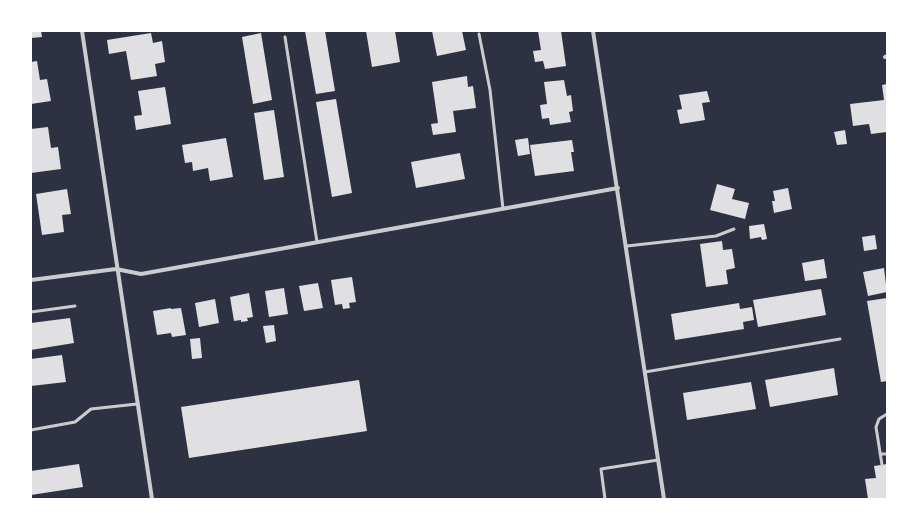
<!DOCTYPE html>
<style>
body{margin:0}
#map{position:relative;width:918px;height:530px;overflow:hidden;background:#2d3142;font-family:"IBM Plex Sans",sans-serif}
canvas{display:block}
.frame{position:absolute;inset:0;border:32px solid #fff;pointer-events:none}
</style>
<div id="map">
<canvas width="918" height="530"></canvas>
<div class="frame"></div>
</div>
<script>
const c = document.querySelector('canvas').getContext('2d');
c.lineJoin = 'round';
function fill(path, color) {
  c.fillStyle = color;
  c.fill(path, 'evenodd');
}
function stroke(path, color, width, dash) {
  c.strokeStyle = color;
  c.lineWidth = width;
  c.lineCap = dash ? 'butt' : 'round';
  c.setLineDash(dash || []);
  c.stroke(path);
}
fill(new Path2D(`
 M 31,31 L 41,31 L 42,37 L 31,38 Z
 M 305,31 L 325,31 L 335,91 L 316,94 Z
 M 366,31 L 395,31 L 400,62 L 372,67 Z
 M 432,31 L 462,31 L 466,50 L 437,56 Z
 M 538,31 L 561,31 L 566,66 L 545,69 L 543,61 L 535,62 L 533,51 L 541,50 Z
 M 151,33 L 153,43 L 162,41 L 165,62 L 155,64 L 157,76 L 131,80 L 126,51 L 109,54 L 107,40 Z
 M 261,33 L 272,100 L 253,104 L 242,37 Z
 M 37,61 L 40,80 L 47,79 L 51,101 L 31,104 L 31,62 Z
 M 467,76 L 468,87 L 473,86 L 476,108 L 453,111 L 456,132 L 433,135 L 431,124 L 438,123 L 432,82 Z
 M 564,80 L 567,96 L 571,95 L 573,111 L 569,112 L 571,122 L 550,125 L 549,118 L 542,119 L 540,105 L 547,104 L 544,82 Z
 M 887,84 L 887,132 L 871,134 L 869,124 L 853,126 L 850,104 L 884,100 L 882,85 Z
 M 165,87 L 171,124 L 136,130 L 134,116 L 142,115 L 138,91 Z
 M 707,91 L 710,102 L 702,103 L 705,120 L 680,124 L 677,110 L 682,109 L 679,95 Z
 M 336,99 L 352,193 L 332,197 L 316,102 Z
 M 274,110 L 284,177 L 264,180 L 254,113 Z
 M 48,127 L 51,148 L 58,147 L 61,169 L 31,173 L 31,129 Z
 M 845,130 L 847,144 L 837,145 L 834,132 Z
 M 226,138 L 233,177 L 210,181 L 208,168 L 193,171 L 192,162 L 185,163 L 182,145 Z
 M 528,138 L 530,154 L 518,156 L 515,140 Z
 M 572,140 L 574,152 L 571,152 L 574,171 L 535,176 L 530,145 Z
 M 460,153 L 465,179 L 416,188 L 411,162 Z
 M 717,184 L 735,189 L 732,199 L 749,203 L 745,219 L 710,210 Z
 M 788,188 L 792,209 L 774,213 L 772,201 L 775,201 L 773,191 Z
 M 67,189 L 71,214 L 62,215 L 64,232 L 42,235 L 36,194 Z
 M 764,224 L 767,239 L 762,240 L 761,237 L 750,239 L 749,226 Z
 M 875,235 L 877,249 L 864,251 L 862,237 Z
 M 722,241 L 723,250 L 732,249 L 735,268 L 726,270 L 728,284 L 706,287 L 700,244 Z
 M 824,259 L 827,278 L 805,281 L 802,263 Z
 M 884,268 L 887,292 L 868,296 L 863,272 Z
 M 352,277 L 356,302 L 349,303 L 350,308 L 343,309 L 342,304 L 335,305 L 331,280 Z
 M 318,283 L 323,308 L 304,311 L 299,286 Z
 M 284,288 L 288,314 L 269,317 L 265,291 Z
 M 821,289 L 826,315 L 758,327 L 753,300 Z
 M 249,293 L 253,317 L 247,318 L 248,321 L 241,322 L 241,320 L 234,321 L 230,297 Z
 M 887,298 L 887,381 L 881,382 L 867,301 Z
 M 215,299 L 219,323 L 199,327 L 195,303 Z
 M 739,303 L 740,309 L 752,307 L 754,320 L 743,322 L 744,329 L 675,340 L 671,314 Z
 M 171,308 L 171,309 L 181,308 L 186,335 L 172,337 L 171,333 L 157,335 L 153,311 Z
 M 70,318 L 74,343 L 31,350 L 31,323 Z
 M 274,325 L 276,341 L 266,343 L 263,326 Z
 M 200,338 L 202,358 L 192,359 L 190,339 Z
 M 62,355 L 66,382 L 31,386 L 31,359 Z
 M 834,368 L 838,395 L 770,407 L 765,380 Z
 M 359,380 L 367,431 L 189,458 L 181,407 Z
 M 751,382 L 756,409 L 687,420 L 683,393 Z
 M 79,464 L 83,487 L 31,495 L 31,471 Z
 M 887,464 L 887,499 L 868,499 L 865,479 L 876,478 L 874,466 Z`), '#e0e0e3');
stroke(new Path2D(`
 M 479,34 L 490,90 L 503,209
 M 285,37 L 317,242
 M 627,246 L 716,236 L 734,229
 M 31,312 L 75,306
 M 645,372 L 840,339
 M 31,430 L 75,422 L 91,409 L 137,404
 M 880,454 L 887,454
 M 882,465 L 876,427 L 879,419 L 887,414
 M 605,499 L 601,469 L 658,460`), '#caccd0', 3);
stroke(new Path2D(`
 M 82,31 L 152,499
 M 593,31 L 664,499
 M 885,57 L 887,56
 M 31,280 L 116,269 L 141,274 L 618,188`), '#caccd0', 4);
</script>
